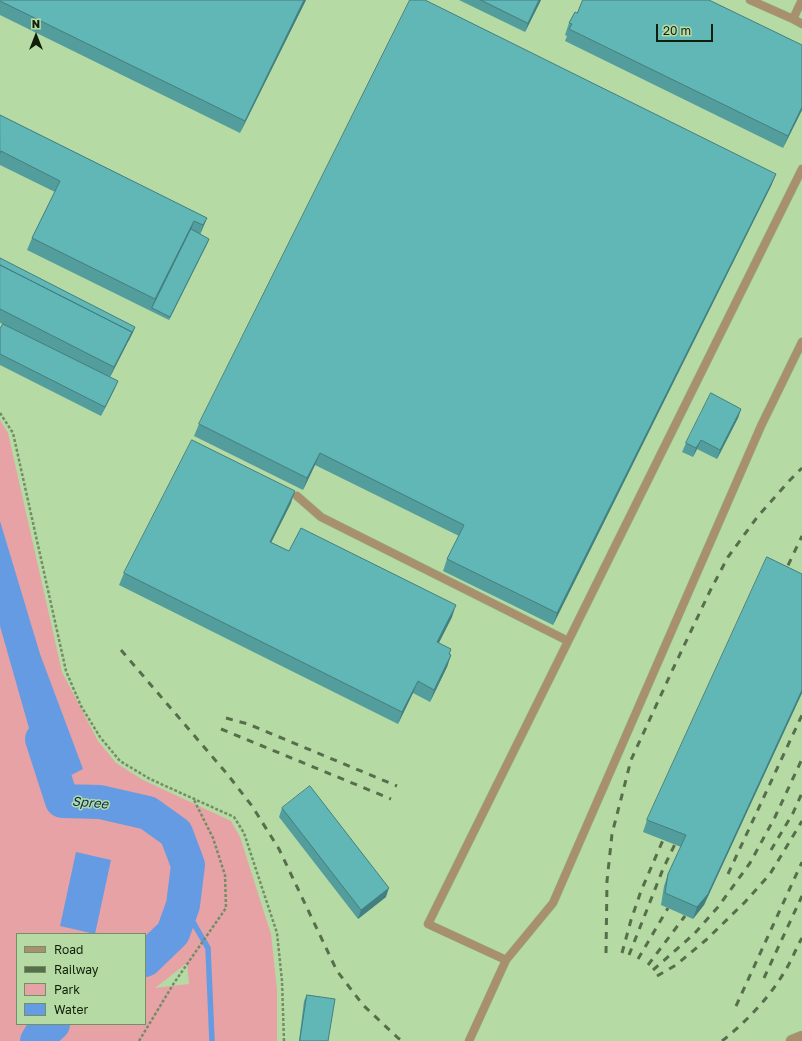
<!DOCTYPE html>
<style>
body{margin:0}
#map{position:relative;width:802px;height:1041px;overflow:hidden;background:#b5daa4;font-family:"Golos Text",sans-serif}
canvas{display:block}
.legend{position:absolute;left:16px;top:933px;width:130px;height:92px;box-sizing:border-box;background:#b5daa4;border:1px solid #738f66;margin:0;padding:5px 7px;list-style:none;font-size:12px;color:#111e0a}
.legend li{display:flex;align-items:center;gap:8px;height:20px}
.legend b{width:20px;border:1px solid #738f66}
.north{position:absolute;left:16px;top:16px;width:40px;height:40px;-webkit-text-stroke:3px #b5daa4;paint-order:stroke;rotate:0deg;font-size:11px;font-weight:700;line-height:16px;text-align:center;color:#111e0a}
.north::after{content:'';display:block;margin:auto;width:14px;height:18px;background:#111e0a;clip-path:polygon(50% 0,100% 100%,50% 72%,0 100%)}
.scale{position:absolute;left:656px;top:24px;width:57px;height:18px;box-sizing:border-box;border:2px solid #111e0a;border-top:0;padding-left:5px;font-size:12px;line-height:14px;white-space:nowrap;color:#111e0a;-webkit-text-stroke:3px #b5daa4;paint-order:stroke}
</style>
<div id="map">
<canvas width="802" height="1041"></canvas>
<ul class="legend">
<li><b style="height:5px;background:#a8906f"></b>Road</li>
<li><b style="height:5px;background:#576e4b"></b>Railway</li>
<li><b style="height:11px;background:#e7a2a5"></b>Park</li>
<li><b style="height:11px;background:#659be3"></b>Water</li>
</ul>
<div class="north">N</div>
<div class="scale">20 m</div>
</div>
<script>
const c = document.querySelector('canvas').getContext('2d');
c.lineJoin = 'round';
function fill(path, color) {
  c.fillStyle = color;
  c.fill(path, 'evenodd');
}
function stroke(path, color, width, dash) {
  c.strokeStyle = color;
  c.lineWidth = width;
  c.lineCap = dash ? 'butt' : 'round';
  c.setLineDash(dash || []);
  c.stroke(path);
}
function write(font, color, halo, rows, align = 'center') {
  c.font = font + ' "Golos Text",sans-serif';
  c.lineWidth = 3;
  c.setLineDash([]);
  c.textBaseline = 'middle';
  c.strokeStyle = halo;
  c.fillStyle = color;
  for (const [text, x, y, turn = 0] of rows) {
    c.save();
    c.translate(x, y);
    c.rotate((+turn || 0) * Math.PI / 180);
    c.textAlign = isNaN(turn) ? turn : align;
    if (halo) c.strokeText(text, 0, 0);
    c.fillText(text, 0, 0);
    c.restore();
  }
}
fill(new Path2D(`
 M 0,420 L 8,433 L 62,672 L 98,741 L 116,763 L 143,780 L 231,821 L 240,837 L 271,934 L 277,989 L 277,1041 L 0,1041 ZM 17,934 L 145,934 L 145,1024 L 17,1024 ZM 187,963 L 189,984 L 155,988 Z`), '#e7a2a5');
fill(new Path2D(`
 M 0,521 L 40,654 L 83,769 L 46,788 L 0,626 Z
 M 76,852 L 111,860 L 95,934 L 60,926 Z`), '#659be3');
stroke(new Path2D(`
 M 183,905 L 208,948 L 212,1041`), '#659be3', 5.5);
stroke(new Path2D(`
 M 42,739 L 62,801 L 100,802 L 148,813 L 176,833 L 188,865 L 183,905 L 173,933 L 145,960
 M 37,1041 L 40,1036 L 53,1024`), '#659be3', 34);
const service = new Path2D(`
 M 750,0 L 793,19 L 802,24
 M 793,19 L 802,0
 M 297,496 L 321,517 L 568,641
 M 506,960 L 553,903 L 761,426 L 802,342
 M 469,1041 L 506,960 L 428,924 L 802,169`);
const minor = new Path2D(`
 M 792,1041 L 802,1037`);
stroke(service, '#97b888', 9);
stroke(minor, '#97b888', 13);
stroke(new Path2D(`
 M 0,413 L 13,433 L 66,671 L 81,706 L 100,737 L 120,761 L 150,779 L 234,817 L 244,833 L 277,933 L 282,981 L 284,1041
 M 139,1041 L 174,983 L 226,908 L 225,875 L 213,838 L 194,800`), '#738e66', 2.5, [3, 2]);
stroke(service, '#a8906f', 8);
stroke(minor, '#a8906f', 12);
stroke(new Path2D(`
 M 782,578 L 802,536
 M 121,650 L 228,775 L 252,806 L 279,849 L 337,971 L 363,1005 L 398,1038 L 403,1041
 M 226,718 L 248,724 L 397,786
 M 221,729 L 391,799
 M 771,850 L 793,813 L 802,793
 M 728,874 L 802,715
 M 606,953 L 607,881 L 612,834 L 631,760 L 672,671 L 710,591 L 728,557 L 758,516 L 790,480 L 802,468
 M 622,953 L 631,920 L 641,891 L 663,840
 M 629,955 L 663,869 L 675,844
 M 638,959 L 668,908
 M 648,965 L 685,916
 M 653,970 L 694,934 L 718,907 L 750,863 L 775,817 L 802,759
 M 657,976 L 676,965 L 706,940 L 745,902 L 770,874 L 802,821
 M 764,978 L 802,896
 M 736,1006 L 802,862
 M 722,1041 C 747,1021 769,998 785,971 C 792,960 796,948 802,938`), '#576e4b', 3, [7, 7]);
fill(new Path2D(`
 M 0,0 L 306,0 L 240,133 L 0,15 Z
 M 459,0 L 541,0 L 525,32 Z
 M 569,23 L 802,110 L 783,148 L 565,41 L 567,36 L 565,35 Z
 M 0,115 L 207,218 L 200,234 L 209,239 L 208,242 L 169,320 L 27,250 L 32,238 L 55,192 L 0,165 Z
 M 776,174 L 771,186 L 553,625 L 443,571 L 447,559 L 459,536 L 315,465 L 303,490 L 194,436 L 199,424 Z
 M 0,258 L 134,330 L 110,377 L 118,381 L 114,390 L 101,416 L 0,365 L 0,329 L 3,324 L 0,323 Z
 M 741,409 L 738,418 L 717,459 L 697,449 L 693,457 L 682,452 L 686,443 Z
 M 291,503 L 271,542 L 289,551 L 452,617 L 439,643 L 451,655 L 447,667 L 430,702 L 413,693 L 398,724 L 119,585 L 124,573 Z
 M 802,574 L 802,693 L 704,905 L 693,919 L 661,905 L 664,886 L 668,874 L 681,847 L 643,832 L 647,820 Z
 M 282,808 L 386,897 L 358,919 L 279,817 Z
 M 307,995 L 328,1041 L 299,1041 L 304,1001 Z`), '#539d9d');
fill(new Path2D(`
 M 304,0 L 306,0 L 240,133 L 245,121 Z
 M 539,0 L 541,0 L 525,32 L 528,23 Z
 M 802,107 L 802,110 L 783,148 L 788,136 Z
 M 776,174 L 771,186 L 553,625 L 557,613 Z
 M 207,218 L 202,230 L 199,237 L 203,225 Z
 M 194,221 L 190,233 L 152,308 L 155,299 Z
 M 209,239 L 208,242 L 169,320 L 170,317 Z
 M 135,327 L 134,330 L 109,379 L 114,367 L 132,332 Z
 M 118,381 L 114,390 L 101,416 L 105,407 Z
 M 741,409 L 738,418 L 717,459 L 720,450 Z
 M 701,440 L 697,449 L 693,457 L 696,448 Z
 M 320,453 L 315,465 L 303,490 L 307,478 Z
 M 295,491 L 291,503 L 266,553 L 270,542 Z
 M 456,605 L 452,617 L 433,654 L 437,642 Z
 M 451,655 L 447,667 L 430,702 L 434,690 Z
 M 418,681 L 413,693 L 398,724 L 402,712 Z
 M 802,690 L 802,693 L 704,905 L 693,919 L 697,907 Z
 M 389,888 L 386,897 L 358,919 L 361,910 Z`), '#447f7f');
const building = new Path2D(`
 M 0,0 L 304,0 L 245,121 L 0,1 Z
 M 410,0 L 425,0 L 776,174 L 557,613 L 447,559 L 464,525 L 320,453 L 307,478 L 199,424 Z
 M 481,0 L 539,0 L 528,23 Z
 M 583,0 L 709,0 L 802,45 L 802,107 L 788,136 L 569,29 L 572,24 L 569,23 L 575,12 L 577,13 Z
 M 0,115 L 207,218 L 203,225 L 194,221 L 155,299 L 32,238 L 60,181 L 1,151 L 0,153 Z
 M 191,229 L 209,239 L 170,317 L 152,308 Z
 M 0,258 L 135,327 L 128,341 L 132,332 L 0,265 Z
 M 0,265 L 132,332 L 114,367 L 0,309 Z
 M 3,324 L 118,381 L 105,407 L 0,354 L 0,329 Z
 M 711,393 L 741,409 L 720,450 L 701,440 L 696,448 L 686,443 Z
 M 192,440 L 295,491 L 270,542 L 289,551 L 301,528 L 456,605 L 437,642 L 451,649 L 449,654 L 451,655 L 434,690 L 418,681 L 402,712 L 124,573 Z
 M 767,557 L 802,574 L 802,690 L 708,894 L 697,907 L 665,893 L 668,874 L 686,835 L 647,820 Z
 M 310,786 L 389,888 L 361,910 L 282,808 Z
 M 307,995 L 335,999 L 328,1041 L 300,1041 Z`);
fill(building, '#61b6b6');
stroke(building, '#447f7f', 1);
write('italic 13px', '#052b58', '#b5daa4', [
 ["Spree",90,803,5]
]);
</script>
